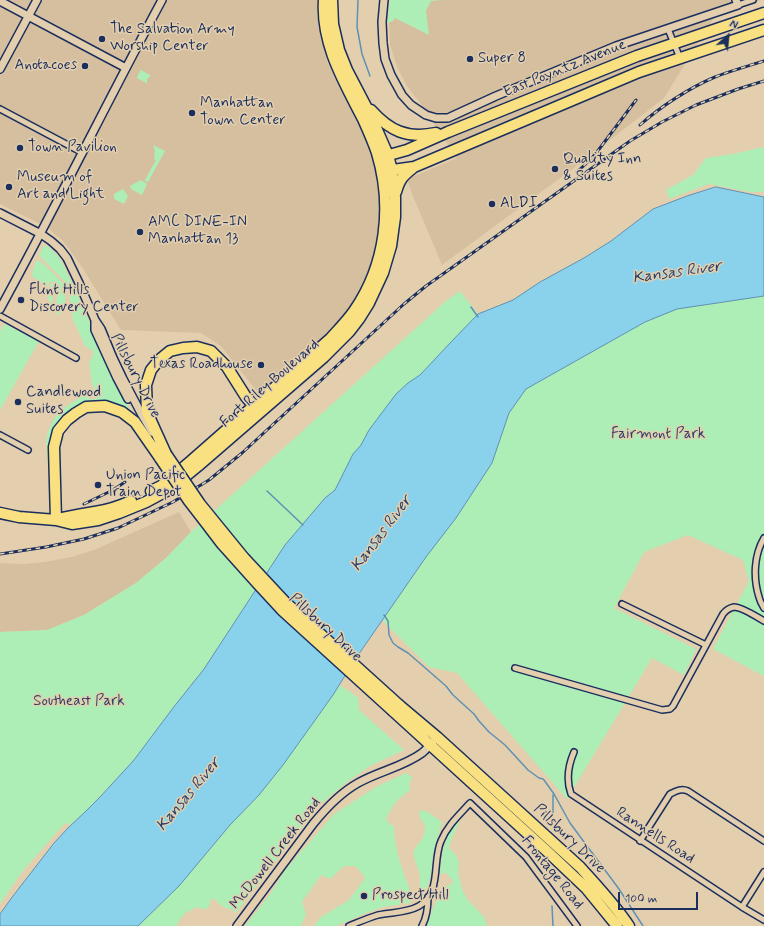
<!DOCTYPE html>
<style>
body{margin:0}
#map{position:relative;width:764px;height:926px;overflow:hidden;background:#e3cfae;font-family:Mynerve,sans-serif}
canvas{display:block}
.north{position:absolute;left:708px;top:16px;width:40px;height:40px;-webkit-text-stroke:3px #e3cfae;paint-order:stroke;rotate:27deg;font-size:11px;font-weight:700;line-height:16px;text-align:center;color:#1b2f5e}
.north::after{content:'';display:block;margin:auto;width:14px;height:18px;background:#1b2f5e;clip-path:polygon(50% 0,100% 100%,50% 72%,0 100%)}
.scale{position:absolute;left:618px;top:892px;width:80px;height:18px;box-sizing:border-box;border:2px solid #1b2f5e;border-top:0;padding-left:5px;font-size:12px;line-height:14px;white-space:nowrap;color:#1b2f5e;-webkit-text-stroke:3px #e3cfae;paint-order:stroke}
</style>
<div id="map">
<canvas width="764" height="926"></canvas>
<div class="north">N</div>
<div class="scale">100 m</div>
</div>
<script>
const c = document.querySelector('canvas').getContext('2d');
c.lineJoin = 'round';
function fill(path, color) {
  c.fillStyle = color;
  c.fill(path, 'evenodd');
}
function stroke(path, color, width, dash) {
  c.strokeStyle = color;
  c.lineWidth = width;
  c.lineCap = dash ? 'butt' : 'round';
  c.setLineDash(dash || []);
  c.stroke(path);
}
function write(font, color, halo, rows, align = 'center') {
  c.font = font + ' Mynerve,sans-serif';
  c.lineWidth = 3;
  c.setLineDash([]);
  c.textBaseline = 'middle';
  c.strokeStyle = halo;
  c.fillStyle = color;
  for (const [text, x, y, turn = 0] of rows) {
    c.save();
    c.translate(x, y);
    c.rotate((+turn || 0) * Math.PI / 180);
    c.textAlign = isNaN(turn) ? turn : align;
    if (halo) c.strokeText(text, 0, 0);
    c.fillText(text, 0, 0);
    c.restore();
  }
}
fill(new Path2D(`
 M 0,0 L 320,0 L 320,25 L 322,38 L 327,61 L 334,77 L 363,134 L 369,148 L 380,184 L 381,229 L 374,261 L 359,297 L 334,329 L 259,394 L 221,346 L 201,333 L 121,330 L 80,264 L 63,241 L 51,231 L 50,229 L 0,204 Z
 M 392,0 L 761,0 L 715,16 L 664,98 L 582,162 L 442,265 L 412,194 L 407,179 L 457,158 L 420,103 L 407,86 L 397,67 L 390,44 L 389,20 Z
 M 179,512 L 191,532 L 166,558 L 136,583 L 84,615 L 47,630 L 0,632 L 0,563 L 24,564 L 45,562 L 71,557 L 94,550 Z`), '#d6bf9f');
fill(new Path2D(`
 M 390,0 L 441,0 L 431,1 L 426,11 L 429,35 L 395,18 L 393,21 L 387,23 Z
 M 141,70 L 150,75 L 150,77 L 148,78 L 147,79 L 147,83 L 146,83 L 137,78 L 137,77 L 140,71 Z
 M 153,145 L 165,151 L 148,182 L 145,181 L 145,180 L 156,160 L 154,159 L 155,151 Z
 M 764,147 L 764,192 L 750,192 L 709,184 L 669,199 L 666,190 L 693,175 L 706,158 L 733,154 Z
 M 141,180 L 147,184 L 142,195 L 131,189 L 130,186 Z
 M 123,189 L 128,196 L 124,204 L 114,199 L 114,194 Z
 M 44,245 L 49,247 C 52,251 58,255 61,261 C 65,266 66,274 70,278 L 84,310 L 83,311 L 87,317 L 106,361 L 130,410 L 129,411 L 123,407 L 111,402 L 95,401 L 85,403 L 73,409 L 62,419 L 51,494 L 46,440 L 48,431 L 57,413 L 85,394 L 90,399 L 92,400 L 96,398 L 99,393 L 98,391 L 93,391 L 94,386 L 92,385 L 89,361 L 91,359 L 94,352 L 85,346 L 72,317 L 74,317 L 73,315 L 72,315 L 69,292 L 65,282 L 39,255 Z
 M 38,260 C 44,263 46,267 51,271 C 56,278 66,282 66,292 L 62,290 L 54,282 L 50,282 L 48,286 L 45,286 L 32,276 C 33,270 34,264 38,260 Z
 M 51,284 C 57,283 59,292 65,293 C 66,302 65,309 58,315 L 57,315 L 56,312 L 53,312 C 55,302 63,295 50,288 Z
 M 460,291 L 478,314 L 451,342 L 420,375 L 408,383 L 369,430 L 361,445 L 353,454 L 335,490 L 325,498 L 285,545 L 204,669 L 173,708 L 134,760 L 86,811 L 70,825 L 65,823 L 22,872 L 0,904 L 0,632 L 47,630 L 84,615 L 136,583 L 166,558 L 191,532 L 446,301 Z
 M 49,292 L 52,294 L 53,299 L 49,306 L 51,311 C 45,308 49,305 49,300 L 46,294 Z
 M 764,296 L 764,676 L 713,649 L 749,581 L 743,560 L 688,535 L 644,552 L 614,608 L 696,649 L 684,675 L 652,658 L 567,799 L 457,673 L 429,667 L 382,620 L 426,557 L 456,518 L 492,463 L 509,413 L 526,389 L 645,322 L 677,309 Z
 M 4,324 L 39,341 L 0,410 L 0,332 Z
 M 339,685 L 349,691 L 358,698 L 359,710 L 404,750 L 370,766 L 347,782 L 317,807 L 236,913 L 230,908 L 229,909 C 221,908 218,901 212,898 L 210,901 L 210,904 L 208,908 L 204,909 L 196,907 C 193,910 191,910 187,912 C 181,916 180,920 177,926 L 138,926 L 179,886 L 230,825 L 259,795 L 283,765 Z
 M 406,773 L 412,777 L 409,784 L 410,790 C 397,800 392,805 386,820 L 394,827 C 394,852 405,876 413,899 L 410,903 L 383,907 L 364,914 L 336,926 L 314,926 L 321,917 L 349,900 L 365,878 L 361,872 L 355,866 L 344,866 L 330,879 L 321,875 L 302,902 L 306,914 L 301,926 L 245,926 L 271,893 L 286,869 L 334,814 L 376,787 Z
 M 423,810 L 429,813 L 442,822 C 439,833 435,844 433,855 C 431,870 432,885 420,896 C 416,889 421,884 420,878 C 420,869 412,859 414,851 C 415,848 417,846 419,843 C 422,840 425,834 425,829 C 426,823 419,819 419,812 Z
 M 457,821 L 459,822 C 456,831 451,839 449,848 L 456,855 L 459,862 L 458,874 L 463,892 L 468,900 L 484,917 L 487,926 L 426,926 L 440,892 L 445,887 L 450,885 L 453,881 L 446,873 L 440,874 C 441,859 443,845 450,831 C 452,826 453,824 457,821 Z`), '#adeeb7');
const water = new Path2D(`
 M 716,187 L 764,197 L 764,296 L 677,309 L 645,322 L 526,389 L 509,413 L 492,463 L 456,518 L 426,557 L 354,661 L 333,695 L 283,765 L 259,795 L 230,825 L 179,886 L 138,926 L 0,926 L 0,914 L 13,896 L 54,843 L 68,828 L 86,811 L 100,797 L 134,760 L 173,708 L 204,669 L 285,545 L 325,498 L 335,490 L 353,454 L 361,445 L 369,430 L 396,394 L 408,383 L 420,375 L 451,342 L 478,314 L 513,300 L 540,282 L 584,258 L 611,241 L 653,209 L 687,196 Z`);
fill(water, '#8ad2eb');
stroke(water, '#5e91b3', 1);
stroke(new Path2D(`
 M 358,0 L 357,27 L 362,54 L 370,76
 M 471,307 L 478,317
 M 267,491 L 303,525
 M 384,615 L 388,621 L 389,635 L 393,643 L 398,647 L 408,653 L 423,666 L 446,686 L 453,695 L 474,714 L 479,721 L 489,732 L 505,745 L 528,770 L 539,778 L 543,779 L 544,780 L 554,794 L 570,823 L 619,889 L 643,926
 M 553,813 L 553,795
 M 552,906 L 553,926`), '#5e91b3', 1.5);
const street = new Path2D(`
 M 738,5 L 753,0
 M 668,29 L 680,58
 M 0,109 L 83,153
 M 0,316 L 76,358
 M 0,435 L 28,450
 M 764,538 C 754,555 753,578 759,597 C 760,601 762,605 764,608
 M 622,604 L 706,645
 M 515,668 L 662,710 L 670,709 L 673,706 L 723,614 C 726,610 729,608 734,607 C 742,607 757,617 764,621
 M 574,752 C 568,766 566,780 571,794 L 742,907 L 764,920
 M 640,841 L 670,794 C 676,791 681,788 688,791 L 764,841
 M 742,907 L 764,872
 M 349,926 C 359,922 368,918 378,915 C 392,912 407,913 419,906 C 442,893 432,861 441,841 C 447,826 459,815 470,803 L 526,857 L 577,926
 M 422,926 C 427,917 428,908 428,897`);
const secondary = new Path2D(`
 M 384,0 L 382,22 L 383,43 L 385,59 L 391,75 L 402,95 L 411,105 L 426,115 L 436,118 L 448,118 L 496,96 L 616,46 L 738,5 L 736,0
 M 0,1 L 126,68
 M 0,69 L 37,0
 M 0,213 L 41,234 L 51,241 L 60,249 L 67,258 L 79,283 L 95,320 L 101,329 L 113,358 L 123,379 L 142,415 L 152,432
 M 0,309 C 56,207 107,102 162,0
 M 95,321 L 95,330 L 117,378 L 128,399
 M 237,926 L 313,824 C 326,808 340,793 358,783 C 379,771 403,767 422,753 C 428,748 432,743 437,737`);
const highway = new Path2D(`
 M 371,110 C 390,131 407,139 436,133
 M 382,157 L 407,150 L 448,132 L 637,56 L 764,13
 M 386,171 L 414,167 L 639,72 L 764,30
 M 396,192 C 400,178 403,176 414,167
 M 166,454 L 147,412 L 146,385 L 151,370 L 159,360 L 170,351 L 183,348 L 197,347 L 211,351 L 227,367 L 246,397 L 258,411
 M 151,491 L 161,486 L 191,461 L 330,339 C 338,330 347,321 354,311 C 386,265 393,206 377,153 C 373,141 368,130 363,119 C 344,82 321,44 324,0
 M 0,513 L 19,517 L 56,520 L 72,524 L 98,520 L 119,513 L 146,502 L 170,489 L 198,466 L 324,357 L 349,332 L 359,319 L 369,303 L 383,273 L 391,246 L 395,217 L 395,197 L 392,171 L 388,155 L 371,116 L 347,70 L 339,50 L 333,24 L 332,0
 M 58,519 C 70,516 83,514 95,512 C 108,510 120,506 131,501
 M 56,520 L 54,447 L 58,431 L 67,420 L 76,413 L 86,407 L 105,406 L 122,412 L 135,422 L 160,458
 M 399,705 L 437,737 L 580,867 C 597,886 615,905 629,926
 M 393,711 L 549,853 L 586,888 L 617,926`);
stroke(street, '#1b2f5e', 8);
stroke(secondary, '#1b2f5e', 10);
stroke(highway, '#1b2f5e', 13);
stroke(street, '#e3cfae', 5);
stroke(secondary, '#e3cfae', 7);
stroke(highway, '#f9e181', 10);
const rail = new Path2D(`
 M 640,125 C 660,107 689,88 715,77 C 730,71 748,66 764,61
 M 577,172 L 591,159 L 597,152 L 636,100
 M 84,504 L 113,490 L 125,482
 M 0,554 L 46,547 L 84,539 L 118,528 L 173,502 L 209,480 L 242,453 L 404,304 L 426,286 L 450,269 L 630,141 L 662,122 L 696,105 L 738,89 L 764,81`);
stroke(rail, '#1b2f5e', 3);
stroke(rail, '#e3cfae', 1.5, [4.5]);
const highwayBridge = new Path2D(`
 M 166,454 L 200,504 L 244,558 L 285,602 L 399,705
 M 160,458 L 189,501 L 206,523 L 222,544 L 257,583 L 283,611 L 393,711`);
stroke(highwayBridge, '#1b2f5e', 13, []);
stroke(highwayBridge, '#f9e181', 10);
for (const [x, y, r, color] of [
 [102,39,4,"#1b2f5e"],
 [470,59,4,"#1b2f5e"],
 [85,66,4,"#1b2f5e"],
 [192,113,4,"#1b2f5e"],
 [20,148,4,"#1b2f5e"],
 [555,169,4,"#1b2f5e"],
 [9,187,4,"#1b2f5e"],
 [492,204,4,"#1b2f5e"],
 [140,232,4,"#1b2f5e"],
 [21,300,4,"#1b2f5e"],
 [261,365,4,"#1b2f5e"],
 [18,402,4,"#1b2f5e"],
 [98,485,4,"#1b2f5e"],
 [364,896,4,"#1b2f5e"]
]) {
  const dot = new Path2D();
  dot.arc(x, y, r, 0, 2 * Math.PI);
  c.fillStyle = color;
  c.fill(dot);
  stroke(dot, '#e3cfae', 1.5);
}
write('15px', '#1b2f5e', '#e3cfae', [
 ["The Salvation Army",110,30],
 ["Worship Center",110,47],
 ["Super 8",478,59],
 ["Anotacoes",77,66,"right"],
 ["Manhattan",200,104],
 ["Town Center",200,121],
 ["Town Pavilion",28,148],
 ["Quality Inn",563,160],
 ["& Suites",563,177],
 ["Museum of",17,178],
 ["Art and Light",17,195],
 ["ALDI",500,204],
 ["AMC DINE-IN",148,223],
 ["Manhattan 13",148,240],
 ["Flint Hills",29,291],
 ["Discovery Center",29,308],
 ["Texas Roadhouse",253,365,"right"],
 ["Candlewood",26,393],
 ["Suites",26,410],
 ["Union Pacific",106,476],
 ["Train Depot",106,493],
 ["Prospect Hill",372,896]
], 'left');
write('15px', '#1b2f5e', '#e3cfae', [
 ["East Poyntz Avenue",565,69,-22],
 ["Pillsbury Drive",135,376,63],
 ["Fort Riley Boulevard",270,384,-41],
 ["Pillsbury Drive",325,628,43],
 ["Rannells Road",655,836,33],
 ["Pillsbury Drive",569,839,44],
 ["McDowell Creek Road",276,854,-52],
 ["Frontage Road",552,873,51]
]);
write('15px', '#2a4267', '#e3cfae', [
 ["Fairmont Park",658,435],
 ["Southeast Park",79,702]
]);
write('italic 16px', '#263f6c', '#e3cfae', [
 ["Kansas River",677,273,-8],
 ["Kansas River",382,534,-53],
 ["Kansas River",189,795,-50]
]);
</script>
